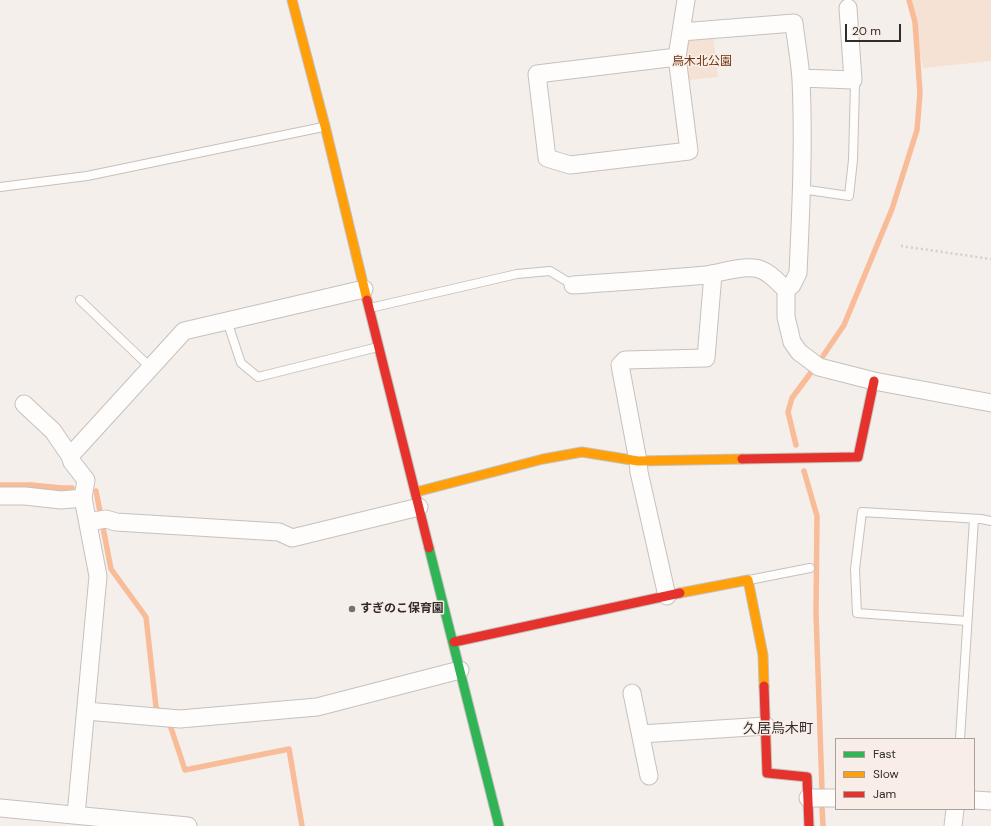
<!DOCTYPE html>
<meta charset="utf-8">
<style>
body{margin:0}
#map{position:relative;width:991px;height:826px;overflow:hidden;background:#f5efeb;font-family:"DM Sans",sans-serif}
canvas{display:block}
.legend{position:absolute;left:835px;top:738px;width:140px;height:72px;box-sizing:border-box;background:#f9eee7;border:1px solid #a9a09b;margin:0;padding:5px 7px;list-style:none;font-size:12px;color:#312c2a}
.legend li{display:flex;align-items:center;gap:8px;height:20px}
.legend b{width:20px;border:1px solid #a9a09b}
.scale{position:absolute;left:845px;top:24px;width:56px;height:18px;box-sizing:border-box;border:2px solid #312c2a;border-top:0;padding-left:5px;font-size:12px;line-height:14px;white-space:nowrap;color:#312c2a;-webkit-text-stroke:3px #f9eee7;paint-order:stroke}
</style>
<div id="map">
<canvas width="991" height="826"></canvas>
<ul class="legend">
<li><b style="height:5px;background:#30b455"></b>Fast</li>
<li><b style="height:5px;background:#ff9f0a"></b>Slow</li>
<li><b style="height:5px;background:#e5322d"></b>Jam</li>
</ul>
<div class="scale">20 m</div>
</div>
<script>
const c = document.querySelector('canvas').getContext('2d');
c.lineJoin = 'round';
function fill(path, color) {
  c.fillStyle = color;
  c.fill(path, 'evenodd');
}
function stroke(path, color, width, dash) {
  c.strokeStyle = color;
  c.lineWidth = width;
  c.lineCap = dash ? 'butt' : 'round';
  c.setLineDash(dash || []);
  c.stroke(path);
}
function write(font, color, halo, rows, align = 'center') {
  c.font = font + ' "DM Sans","Noto Sans JP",sans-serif';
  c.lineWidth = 3;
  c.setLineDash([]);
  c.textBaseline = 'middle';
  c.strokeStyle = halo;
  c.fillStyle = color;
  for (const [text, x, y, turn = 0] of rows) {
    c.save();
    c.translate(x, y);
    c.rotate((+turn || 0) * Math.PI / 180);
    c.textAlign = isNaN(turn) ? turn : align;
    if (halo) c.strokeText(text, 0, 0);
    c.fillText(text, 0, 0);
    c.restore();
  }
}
fill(new Path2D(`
 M 910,0 L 991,0 L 991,61 L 923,68 Z
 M 713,35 L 718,77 L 689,80 L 685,47 L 694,36 Z`), '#f6e1d5');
stroke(new Path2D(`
 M 823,356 L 844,325 L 892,209 L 917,130 L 920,93 L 915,22 L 909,0
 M 796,445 L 788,412 L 792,398 L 812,371
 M 804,471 L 817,516 L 816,613 L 822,789
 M 0,485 L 31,485 L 62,488 L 72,488
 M 96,491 L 111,569 L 146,617 L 156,707 L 161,714
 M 166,721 L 171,728 L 185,770 L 289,749 L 302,826
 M 822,807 L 823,826`), '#f9bc99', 5.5);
const lane = new Path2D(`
 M 0,187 L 87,176 L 323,127
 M 801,189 L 849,196 L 853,160 L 855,84 L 853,80
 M 80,300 L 151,368
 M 370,308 L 517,274 L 550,271 L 573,285
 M 227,321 L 241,363 L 258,377 L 378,347
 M 749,580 L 810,568
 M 967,621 L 857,613 L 855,569 L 862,512 L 981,519 L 991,521
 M 960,739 L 974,519`);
const street = new Path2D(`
 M 681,32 L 794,23 C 796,42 800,61 801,80 C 804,144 801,209 798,273 L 792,285 L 786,290
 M 677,57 L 537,74 L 547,158 L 570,165 L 689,151 L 677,57 L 686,0
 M 801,78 L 853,80 L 848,8
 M 573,285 C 617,282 662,279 706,275 C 722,273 738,266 754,268 C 767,269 778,282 786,290 L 786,317 L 792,342 L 799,352 L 819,367 L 874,381 L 991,403
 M 24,404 L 53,431 L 70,456 L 72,462 L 86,480 L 83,498 L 98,576 L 76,815
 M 70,456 L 184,331 L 364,289
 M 0,496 L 25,496 L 61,500 L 83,498
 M 88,522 L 106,519 L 116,522 L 279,532 L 292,538 L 419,507
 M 667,596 L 639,472 L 638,461 L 620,365 L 625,360 L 706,358 L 713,274
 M 632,693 L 649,776
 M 86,711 L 180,719 L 317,707 L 460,670
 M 641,734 L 766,726
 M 808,798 L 836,798
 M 974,800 L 991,801
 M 0,808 L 188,826
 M 953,826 L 955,809`);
const fast = new Path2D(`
 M 429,548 L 499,826`);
const slow = new Path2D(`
 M 292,0 L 325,126 L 367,300
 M 416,492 L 543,459 L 582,452 L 638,461 L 742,459
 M 680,593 L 748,580 L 763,655 L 764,686`);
const jam = new Path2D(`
 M 367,300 L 429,548
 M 742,459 L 858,457 L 874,381
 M 454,642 L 680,593
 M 764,686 L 767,773 L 807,777 L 809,826`);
stroke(lane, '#c5c1be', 10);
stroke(street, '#c5c1be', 19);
stroke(fast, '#c5c1be', 11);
stroke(slow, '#c5c1be', 11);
stroke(jam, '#c5c1be', 11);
stroke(new Path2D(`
 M 901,246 L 991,259`), '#d2cfce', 2.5, [2, 3]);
stroke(lane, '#fefdfc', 8);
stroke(street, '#fefdfc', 17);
stroke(fast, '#30b455', 9);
stroke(slow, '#ff9f0a', 9);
stroke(jam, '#e5322d', 9);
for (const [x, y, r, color] of [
 [352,609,4,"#76706e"]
]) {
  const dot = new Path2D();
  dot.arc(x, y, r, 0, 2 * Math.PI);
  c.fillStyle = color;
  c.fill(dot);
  stroke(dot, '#f9eee7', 1.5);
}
write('12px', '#6b3512', '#f9eee7', [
 ["烏木北公園",702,62]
]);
write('bold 12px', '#312c2a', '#f9eee7', [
 ["すぎのこ保育園",360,609]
], 'left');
write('14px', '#312c2a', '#f9eee7', [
 ["久居烏木町",778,729]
]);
</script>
